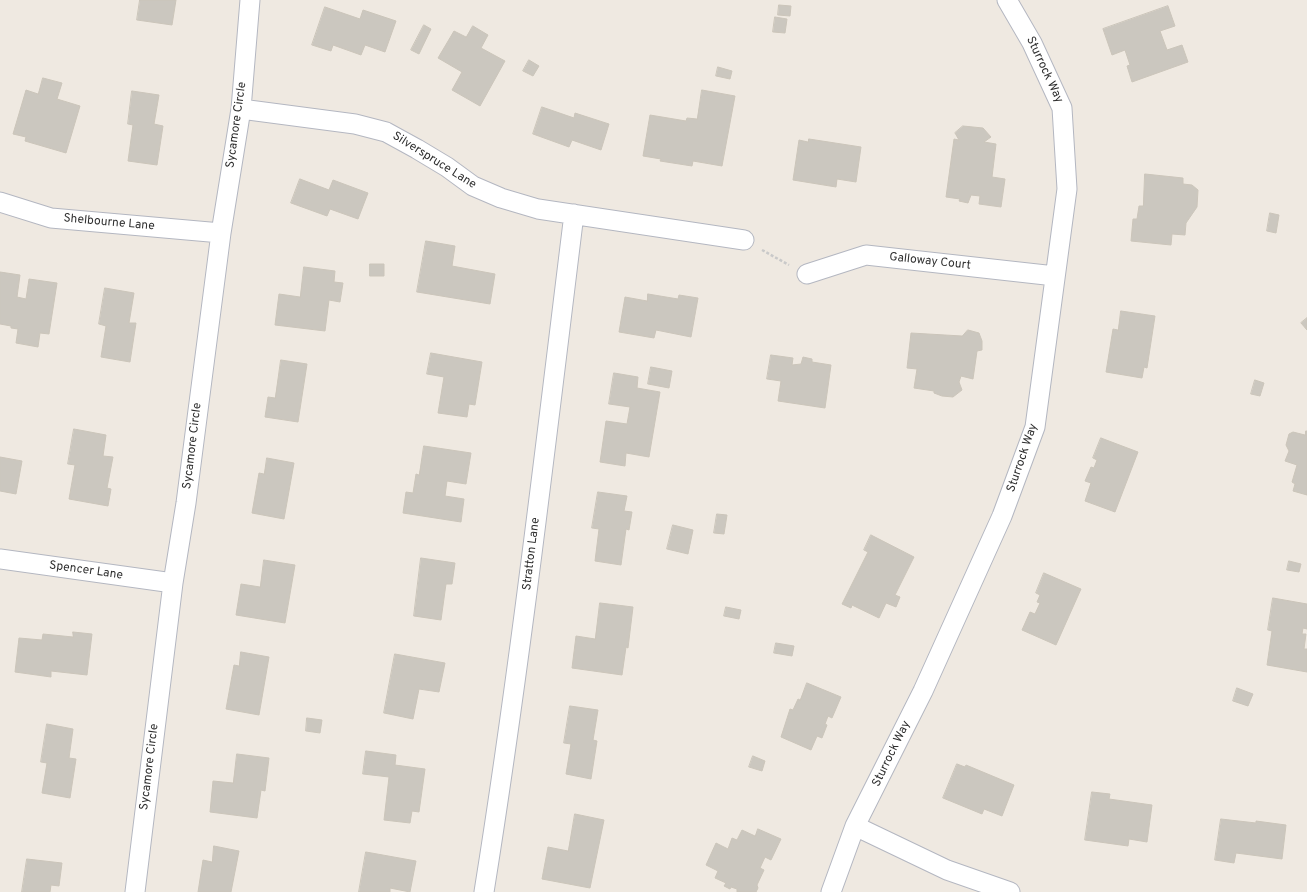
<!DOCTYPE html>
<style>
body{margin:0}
canvas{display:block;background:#efe9e1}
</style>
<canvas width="1307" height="892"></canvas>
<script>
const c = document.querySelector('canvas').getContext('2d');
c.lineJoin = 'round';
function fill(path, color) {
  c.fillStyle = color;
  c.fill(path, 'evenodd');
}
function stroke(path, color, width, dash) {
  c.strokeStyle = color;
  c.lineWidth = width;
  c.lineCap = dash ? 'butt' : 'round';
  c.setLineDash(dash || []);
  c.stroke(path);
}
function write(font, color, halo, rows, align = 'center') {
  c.font = font + ' Overpass,sans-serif';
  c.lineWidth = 3.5;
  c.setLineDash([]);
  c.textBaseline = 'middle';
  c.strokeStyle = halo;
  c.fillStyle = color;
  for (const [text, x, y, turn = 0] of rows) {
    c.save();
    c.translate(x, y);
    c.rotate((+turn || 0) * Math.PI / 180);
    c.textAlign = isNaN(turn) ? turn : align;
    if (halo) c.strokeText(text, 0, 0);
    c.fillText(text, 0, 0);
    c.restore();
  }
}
const building = new Path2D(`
 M 140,0 L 176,0 L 172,25 L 137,20 Z
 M 779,5 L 791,6 L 790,16 L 778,15 Z
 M 1168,6 L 1175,26 L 1160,31 L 1167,50 L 1182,45 L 1188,62 L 1132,82 L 1127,66 L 1130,65 L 1125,50 L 1112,55 L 1103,29 Z
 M 325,7 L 360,19 L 363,10 L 396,21 L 385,52 L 365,45 L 361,55 L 333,45 L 331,51 L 312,45 Z
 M 775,17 L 787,19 L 785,33 L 773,32 Z
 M 424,25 L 431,29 L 419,54 L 411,50 Z
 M 473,26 L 488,35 L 481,48 L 505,61 L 480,106 L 452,90 L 462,72 L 438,58 L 454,31 L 466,37 Z
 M 529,60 L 539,66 L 533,76 L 523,71 Z
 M 718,67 L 732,71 L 730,79 L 716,76 Z
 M 43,78 L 62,83 L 57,99 L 80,106 L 66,153 L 25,141 L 26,137 L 13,134 L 26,90 L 38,94 Z
 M 702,90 L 735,96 L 722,166 L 693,161 L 692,166 L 660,161 L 661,159 L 643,156 L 650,115 L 686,121 L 687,118 L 697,119 Z
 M 132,91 L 159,95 L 154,124 L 163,126 L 157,165 L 128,161 L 133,125 L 128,124 Z
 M 542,107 L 574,118 L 575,113 L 609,124 L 601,150 L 572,140 L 569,147 L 533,134 Z
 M 963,126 L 983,128 L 991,137 L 984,142 L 996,144 L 992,177 L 1005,179 L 1001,207 L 979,204 L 980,196 L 971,195 L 968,203 L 959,201 L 960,199 L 946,197 L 954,139 L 959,140 L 955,133 Z
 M 809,139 L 861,147 L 856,182 L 837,179 L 836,187 L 793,180 L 799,140 L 808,142 Z
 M 1145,174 L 1183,178 L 1183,184 L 1192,185 L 1198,190 L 1197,207 L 1186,223 L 1185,235 L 1172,234 L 1171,245 L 1131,241 L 1133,219 L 1137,219 L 1139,206 L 1143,206 Z
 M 300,179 L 329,190 L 333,180 L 368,193 L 358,219 L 330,209 L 327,216 L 291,203 Z
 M 1270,213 L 1279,215 L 1276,233 L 1267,231 Z
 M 426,241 L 455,246 L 452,266 L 495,274 L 490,304 L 417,292 Z
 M 370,264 L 384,264 L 384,276 L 370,276 Z
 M 304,267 L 335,271 L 334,282 L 343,283 L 340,302 L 329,300 L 325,331 L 275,325 L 279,294 L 300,297 Z
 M 0,272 L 20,275 L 17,297 L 26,299 L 29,279 L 57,283 L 49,334 L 40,333 L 38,347 L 16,343 L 18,329 L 11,328 L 11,326 L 0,324 Z
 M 105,288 L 134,293 L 129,323 L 136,323 L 130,362 L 101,357 L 106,326 L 99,324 Z
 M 648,294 L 678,299 L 679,295 L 698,298 L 691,337 L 656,330 L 654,338 L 619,332 L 625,297 L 647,301 Z
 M 1121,311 L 1155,316 L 1147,368 L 1144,367 L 1142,378 L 1106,372 L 1113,329 L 1118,330 Z
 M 1307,318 L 1307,330 L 1301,323 Z
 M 968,330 L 979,333 L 982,341 L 982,350 L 977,351 L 973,379 L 961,376 L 959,382 L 962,390 L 953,397 L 942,396 L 934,393 L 934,391 L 914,388 L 917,369 L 907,368 L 911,333 L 962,336 Z
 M 431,353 L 482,362 L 475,405 L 469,404 L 467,417 L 438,413 L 444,377 L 427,374 Z
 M 771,355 L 793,358 L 792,365 L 801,364 L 803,357 L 812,359 L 812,362 L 831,365 L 825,408 L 778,401 L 781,381 L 767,379 Z
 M 281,360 L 307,364 L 298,422 L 265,417 L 268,397 L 275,398 Z
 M 651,367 L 672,371 L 669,388 L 648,384 Z
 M 614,373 L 638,377 L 637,388 L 660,392 L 649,457 L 626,453 L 625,466 L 600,462 L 606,421 L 627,424 L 630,407 L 609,404 Z
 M 1255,380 L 1264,383 L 1260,396 L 1251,394 Z
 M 74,429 L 106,435 L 103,456 L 113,457 L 107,488 L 111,489 L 108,506 L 69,499 L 75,465 L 68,464 Z
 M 1306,431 L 1307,431 L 1307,495 L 1293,491 L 1295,484 L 1292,482 L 1297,465 L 1285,461 L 1289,451 L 1286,445 L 1289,434 L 1293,432 L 1305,435 Z
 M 1101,438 L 1138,452 L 1115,512 L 1085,501 L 1091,483 L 1085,481 L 1091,467 L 1094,468 L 1097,460 L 1093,458 Z
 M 424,446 L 471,453 L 466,484 L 447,481 L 445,496 L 464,499 L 461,522 L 403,513 L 406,492 L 413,493 L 416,474 L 419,475 Z
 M 0,457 L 22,461 L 16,494 L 0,491 Z
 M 267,458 L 294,463 L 284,519 L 252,513 L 259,473 L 264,474 Z
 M 598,492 L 627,496 L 624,511 L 632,512 L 629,530 L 626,529 L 621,565 L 595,561 L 599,529 L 592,528 Z
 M 717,514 L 727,515 L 724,534 L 714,533 Z
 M 673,525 L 693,530 L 688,554 L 667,549 Z
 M 871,535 L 914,557 L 895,595 L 900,597 L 896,607 L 886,603 L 879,618 L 852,605 L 851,608 L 842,604 L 868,552 L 864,550 Z
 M 421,558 L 455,563 L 452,584 L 446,584 L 441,620 L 414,616 Z
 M 264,560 L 295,565 L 285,623 L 236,615 L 241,584 L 260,587 Z
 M 1289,561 L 1301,564 L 1299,572 L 1287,570 Z
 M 1044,573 L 1081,589 L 1056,645 L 1022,630 L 1030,612 L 1035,614 L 1040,603 L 1037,602 L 1040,595 L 1036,593 Z
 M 1273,598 L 1307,604 L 1307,629 L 1303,628 L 1302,634 L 1306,634 L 1304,649 L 1307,649 L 1307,672 L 1267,665 L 1272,631 L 1268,630 Z
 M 600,603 L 633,607 L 628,648 L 626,647 L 622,675 L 572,668 L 576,636 L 595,639 Z
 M 726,607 L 741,610 L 739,619 L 724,616 Z
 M 73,632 L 92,634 L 87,675 L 51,671 L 51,677 L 15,672 L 19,638 L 42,640 L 43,634 L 73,637 Z
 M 776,643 L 794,646 L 792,656 L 774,653 Z
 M 241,652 L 269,657 L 259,715 L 226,709 L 234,665 L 239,666 Z
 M 395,654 L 445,663 L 439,692 L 419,689 L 413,719 L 384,713 Z
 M 807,683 L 841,697 L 832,718 L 828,716 L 825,724 L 827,725 L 822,738 L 817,736 L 811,750 L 781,737 L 790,709 L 793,710 L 798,699 L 800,700 Z
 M 1237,688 L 1253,694 L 1248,706 L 1233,701 Z
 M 570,706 L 598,710 L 593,740 L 597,741 L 591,779 L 566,774 L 571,744 L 564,743 Z
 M 307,718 L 322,720 L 320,733 L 306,731 Z
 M 47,724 L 73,729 L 69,758 L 76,759 L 70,798 L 42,793 L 47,763 L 41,762 Z
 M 366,751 L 396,755 L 395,765 L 425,769 L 419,812 L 412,811 L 410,823 L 384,820 L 389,777 L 363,774 Z
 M 237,754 L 269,758 L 265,791 L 261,790 L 257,818 L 210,812 L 213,781 L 233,783 Z
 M 753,756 L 765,761 L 762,771 L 749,767 Z
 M 957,764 L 965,767 L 966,765 L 1014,785 L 1002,816 L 984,809 L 982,814 L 943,798 Z
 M 1092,792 L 1110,794 L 1109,799 L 1152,805 L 1147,842 L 1129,839 L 1128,846 L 1085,840 Z
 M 575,814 L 604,820 L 590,888 L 542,879 L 548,847 L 568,851 Z
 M 1221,819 L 1256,823 L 1256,821 L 1286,825 L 1282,859 L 1236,853 L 1234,863 L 1215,860 Z
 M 758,829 L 781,839 L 771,860 L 765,857 L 760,868 L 764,870 L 757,885 L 758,888 L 756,892 L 737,892 L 737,889 L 731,887 L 730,889 L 724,886 L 726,883 L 715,878 L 718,871 L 706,865 L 716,843 L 728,849 L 732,838 L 737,840 L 742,830 L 755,836 Z
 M 214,846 L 239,851 L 231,892 L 198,892 L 203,860 L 212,862 Z
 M 366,852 L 416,861 L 410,892 L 390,888 L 390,892 L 359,892 Z
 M 27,859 L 62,863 L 59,886 L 51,885 L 50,892 L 22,892 Z`);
fill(building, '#cbc7bf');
stroke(building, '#cbc5ba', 1);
const minor = new Path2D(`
 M 241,109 L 355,124 L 386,132 L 417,149 L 447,167 L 473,186 L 501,198 L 538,209 L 744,240
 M 0,202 L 51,218 L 221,233
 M 807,274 L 866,255 L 1055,276
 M 0,559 L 173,583
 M 855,826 L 947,870 L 1010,892
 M 135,892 L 173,583 L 186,503 L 221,233 L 241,109 L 250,0
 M 484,892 C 520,667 546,441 574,214
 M 831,892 L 855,826 L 923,691 L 1002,516 L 1035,427 L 1067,189 L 1062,108 L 1032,43 L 1007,0`);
stroke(minor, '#b4b7c1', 21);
stroke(new Path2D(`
 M 762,250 L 789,265`), '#c9c9c9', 2.5, [3, 2]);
stroke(minor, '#fff', 19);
write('12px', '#2e2e2e', '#fff', [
 ["Sturrock Way",1044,70,65],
 ["Sycamore Circle",237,125,-82],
 ["Silverspruce Lane",434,161,32],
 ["Shelbourne Lane",109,223,5],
 ["Galloway Court",930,262,6],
 ["Sycamore Circle",193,446,-83],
 ["Sturrock Way",1023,458,-71],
 ["Stratton Lane",532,554,-83],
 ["Spencer Lane",86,571,8],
 ["Sturrock Way",892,754,-64],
 ["Sycamore Circle",150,767,-83]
]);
</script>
